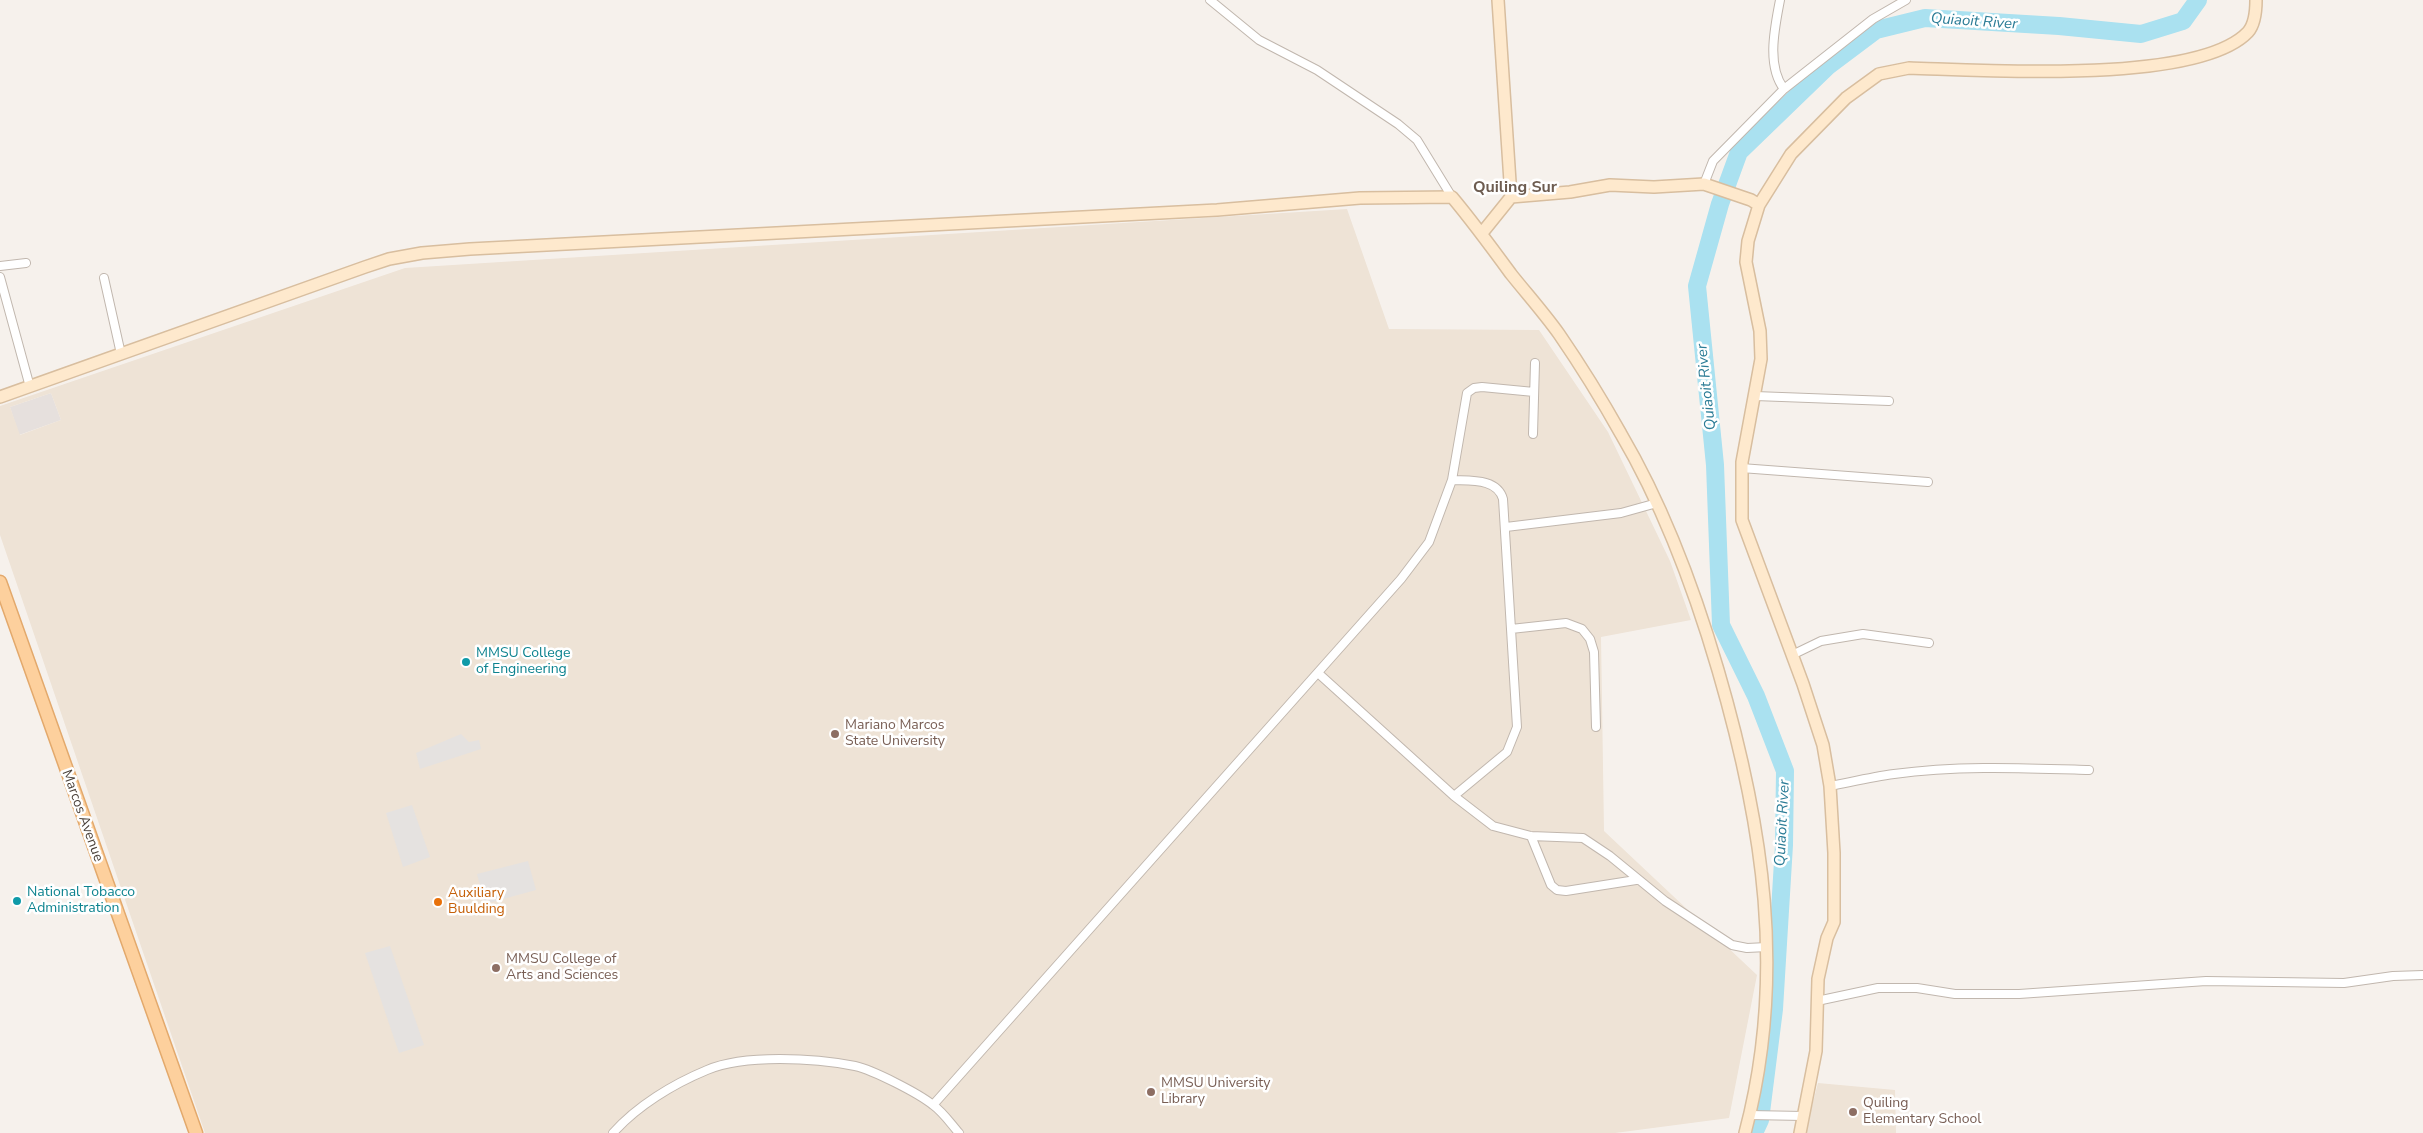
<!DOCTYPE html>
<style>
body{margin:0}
canvas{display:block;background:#f6f1ec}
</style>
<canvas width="2423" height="1133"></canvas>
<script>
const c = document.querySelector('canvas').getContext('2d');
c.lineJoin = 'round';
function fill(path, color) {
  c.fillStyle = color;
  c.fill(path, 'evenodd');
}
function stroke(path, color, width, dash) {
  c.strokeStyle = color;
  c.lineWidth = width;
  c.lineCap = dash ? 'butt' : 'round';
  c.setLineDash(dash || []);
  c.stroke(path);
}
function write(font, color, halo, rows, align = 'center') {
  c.font = font + ' "Nunito Sans",sans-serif';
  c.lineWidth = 5;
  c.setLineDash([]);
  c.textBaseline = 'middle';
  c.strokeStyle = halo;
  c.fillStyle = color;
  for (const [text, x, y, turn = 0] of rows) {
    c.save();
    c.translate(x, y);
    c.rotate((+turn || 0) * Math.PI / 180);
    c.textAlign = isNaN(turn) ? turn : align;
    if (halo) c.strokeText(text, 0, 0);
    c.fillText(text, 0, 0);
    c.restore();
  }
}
fill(new Path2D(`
 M 51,393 L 61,420 L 19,435 L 10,407 Z`), '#e6e0dd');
fill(new Path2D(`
 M 1347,209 L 1389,329 L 1539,330 L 1608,432 L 1670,561 L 1691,620 L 1601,637 L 1604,831 L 1757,975 L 1729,1118 L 1615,1133 L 205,1133 L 0,535 L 0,406 L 405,268 ZM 51,393 L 61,420 L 20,435 L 10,407 Z
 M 1818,1083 L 1895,1090 L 1896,1133 L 1805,1133 Z`), '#eee3d6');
fill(new Path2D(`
 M 461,734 L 469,742 L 479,740 L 481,749 L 420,769 L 416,753 Z
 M 412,805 L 430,857 L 403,867 L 386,813 Z
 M 528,861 L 536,890 L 485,904 L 477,874 Z
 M 390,946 L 424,1045 L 399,1053 L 365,953 Z`), '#e5e2e0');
stroke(new Path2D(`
 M 1754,1133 L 1760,1120 L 1774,1009 L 1784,845 L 1785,771 L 1756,696 L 1721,625 L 1715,465 L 1697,286 L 1720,204 L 1739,152 L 1828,66 L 1876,30 L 1925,18 L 2059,26 L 2141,34 L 2183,21 L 2198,0`), '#aae1f0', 18);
const street = new Path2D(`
 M 1210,0 L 1259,40 L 1317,70 L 1398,124 L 1417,140 L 1452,197
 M 1780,0 C 1775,27 1766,65 1784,89
 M 1704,184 L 1713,161 L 1784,89 L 1873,19 L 1906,0
 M 0,266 L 26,263
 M 0,277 L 30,387
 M 104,278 L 121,354
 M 1755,396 L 1889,401
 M 1533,434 L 1535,363
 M 1741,468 L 1928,482
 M 1452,480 C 1470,481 1497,478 1503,499 L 1517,727 L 1507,752 L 1454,796
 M 1506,527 L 1621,513 L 1657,503
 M 1511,629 L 1566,623 L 1582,629 L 1590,639 L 1594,652 L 1596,727
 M 1792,655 L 1821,641 L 1863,634 L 1929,643
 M 1318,673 L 1454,796 L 1493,826 L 1531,836 L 1583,838 L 1610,856 L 1665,901 L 1732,945 L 1747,948 L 1767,947
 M 1830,786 C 1851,782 1872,777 1894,774 C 1958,765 2024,768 2089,770
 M 1531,836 L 1551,885 L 1557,890 L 1566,891 L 1636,880
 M 1817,1001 L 1878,988 L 1917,988 L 1955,994 L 2019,994 L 2206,981 L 2344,983 L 2393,976 L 2423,975
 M 933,1105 L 1401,579 L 1429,542 L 1452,480 L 1467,393 L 1474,388 L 1482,387 L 1534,392
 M 1749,1115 L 1804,1116
 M 613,1133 C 637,1106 673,1084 707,1070 C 744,1054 815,1058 855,1066 C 873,1070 918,1093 933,1105 C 943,1112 951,1124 959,1133`);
const secondary = new Path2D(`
 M 1511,197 L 1570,192 L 1610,185 L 1654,187 L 1704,184 L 1751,200 L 1759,205
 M 1482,233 L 1511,197 L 1498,0
 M 0,397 L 365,267 L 389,259 L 422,253 L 470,249 L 1217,210 L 1360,198 L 1452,197 C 1473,222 1492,248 1511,274 C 1527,294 1544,313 1559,334 C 1581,366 1602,400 1621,434 C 1664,507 1694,588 1718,670 C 1763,824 1787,975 1745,1133
 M 1800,1133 L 1816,1051 L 1818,979 L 1827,938 L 1834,922 L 1834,853 L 1830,786 L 1823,745 L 1803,684 L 1742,520 L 1742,462 L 1761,359 L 1760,331 L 1746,262 L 1748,241 L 1759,205 L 1791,154 L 1846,98 L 1879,74 L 1909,68 C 1982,70 2198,85 2248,32 C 2255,24 2256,10 2256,0`);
const primary = new Path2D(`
 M 0,582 L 196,1133`);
stroke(street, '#c1b7ae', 10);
stroke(secondary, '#d8be9f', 14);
stroke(primary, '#e3a96c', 15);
stroke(street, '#fff', 8);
stroke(secondary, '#fee9cd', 11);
stroke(primary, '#fdd09d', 12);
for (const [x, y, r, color] of [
 [466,662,5,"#0f9aa8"],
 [835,734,5,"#8d6e63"],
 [17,901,5,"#0f9aa8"],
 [438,902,5,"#e8710a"],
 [496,968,5,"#8d6e63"],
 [1151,1092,5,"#8d6e63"],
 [1853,1112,5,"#8d6e63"]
]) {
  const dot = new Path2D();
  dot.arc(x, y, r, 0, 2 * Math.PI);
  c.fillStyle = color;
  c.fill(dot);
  stroke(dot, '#fff', 2);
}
write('14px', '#0d838f', '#fff', [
 ["MMSU College",476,654],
 ["of Engineering",476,670],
 ["National Tobacco",27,893],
 ["Administration",27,909]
], 'left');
write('14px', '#785e54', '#fff', [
 ["Mariano Marcos",845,726],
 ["State University",845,742],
 ["MMSU College of",506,960],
 ["Arts and Sciences",506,976],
 ["MMSU University",1161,1084],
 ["Library",1161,1100],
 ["Quiling",1863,1104],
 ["Elementary School",1863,1120]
], 'left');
write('14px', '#4a4039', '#fff', [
 ["Marcos Avenue",82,816,70]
]);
write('14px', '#c56008', '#fff', [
 ["Auxiliary",448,894],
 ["Buulding",448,910]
], 'left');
write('italic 15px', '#2b7c96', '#fff', [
 ["Quiaoit River",1974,22,4],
 ["Quiaoit River",1707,387,-96],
 ["Quiaoit River",1783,823,-87]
]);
write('bold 16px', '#6d5c50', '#fff', [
 ["Quiling Sur",1515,188]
]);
</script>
